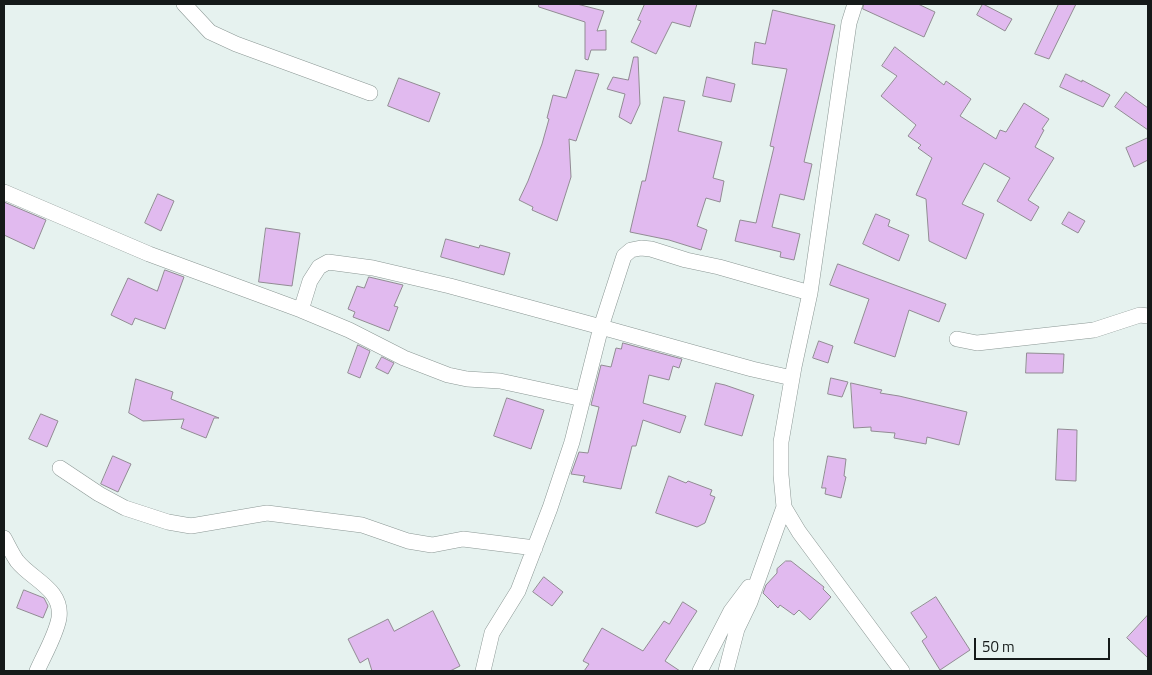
<!DOCTYPE html>
<style>
body{margin:0}
#map{position:relative;width:1152px;height:675px;overflow:hidden;background:#e6f2ef;font-family:"Titillium Web",sans-serif}
canvas{display:block}
.frame{position:absolute;inset:0;border:5px solid #151a19;pointer-events:none}
.scale{position:absolute;left:974px;top:638px;width:136px;height:22px;box-sizing:border-box;border:2px solid #151a19;border-top:0;padding-left:6px;font-size:15px;line-height:18px;white-space:nowrap;color:#151a19;-webkit-text-stroke:4px #e6f2ef;paint-order:stroke}
</style>
<div id="map">
<canvas width="1152" height="675"></canvas>
<div class="frame"></div>
<div class="scale">50 m</div>
</div>
<script>
const c = document.querySelector('canvas').getContext('2d');
c.lineJoin = 'round';
function fill(path, color) {
  c.fillStyle = color;
  c.fill(path, 'evenodd');
}
function stroke(path, color, width, dash) {
  c.strokeStyle = color;
  c.lineWidth = width;
  c.lineCap = dash ? 'butt' : 'round';
  c.setLineDash(dash || []);
  c.stroke(path);
}
const building = new Path2D(`
 M 539,4 L 577,4 L 604,11 L 597,31 L 606,30 L 606,50 L 591,50 L 588,60 L 585,59 L 585,22 L 539,7 Z
 M 645,4 L 697,4 L 690,27 L 672,22 L 656,54 L 631,42 L 641,21 L 638,20 Z
 M 864,4 L 918,4 L 935,12 L 924,37 L 863,9 Z
 M 983,4 L 1012,19 L 1005,31 L 977,15 Z
 M 1059,4 L 1076,4 L 1049,59 L 1035,54 Z
 M 773,10 L 835,25 L 804,162 L 812,164 L 804,200 L 780,194 L 772,227 L 800,234 L 794,260 L 780,257 L 781,252 L 735,241 L 740,220 L 756,223 L 774,147 L 770,146 L 787,69 L 752,64 L 755,42 L 765,44 Z
 M 895,47 L 944,85 L 946,81 L 971,99 L 960,116 L 996,139 L 1000,130 L 1006,132 L 1024,103 L 1049,119 L 1042,129 L 1044,130 L 1035,147 L 1054,158 L 1028,200 L 1039,207 L 1031,221 L 997,201 L 1010,178 L 984,163 L 962,204 L 984,214 L 966,259 L 929,241 L 926,199 L 916,195 L 932,158 L 918,148 L 921,145 L 908,136 L 916,125 L 881,96 L 897,76 L 882,66 Z
 M 634,57 L 638,57 L 640,104 L 631,124 L 619,117 L 625,94 L 607,89 L 613,77 L 628,80 Z
 M 576,70 L 599,74 L 576,141 L 569,139 L 571,177 L 557,221 L 532,210 L 533,207 L 519,200 L 528,181 L 542,144 L 549,119 L 547,118 L 553,95 L 566,98 Z
 M 1066,74 L 1082,82 L 1082,80 L 1110,95 L 1103,107 L 1060,87 Z
 M 707,77 L 735,84 L 731,102 L 703,96 Z
 M 399,78 L 440,93 L 429,122 L 388,106 Z
 M 1126,92 L 1148,108 L 1148,130 L 1115,107 Z
 M 664,97 L 685,101 L 678,131 L 722,142 L 713,178 L 724,181 L 720,202 L 706,198 L 697,226 L 707,230 L 701,250 L 669,240 L 630,232 L 642,181 L 645,181 Z
 M 1148,138 L 1148,160 L 1134,167 L 1126,148 Z
 M 158,194 L 174,201 L 161,231 L 145,223 Z
 M 4,202 L 46,220 L 34,249 L 4,235 Z
 M 1069,212 L 1085,221 L 1078,233 L 1062,224 Z
 M 876,214 L 890,220 L 888,226 L 909,235 L 899,261 L 863,244 Z
 M 266,228 L 300,233 L 292,286 L 259,282 Z
 M 446,239 L 479,248 L 480,245 L 510,253 L 504,275 L 441,257 Z
 M 838,264 L 946,304 L 939,322 L 909,310 L 895,357 L 854,343 L 869,299 L 830,285 Z
 M 165,270 L 184,277 L 165,329 L 135,318 L 132,325 L 111,315 L 128,278 L 157,291 Z
 M 369,277 L 403,285 L 394,306 L 398,307 L 389,331 L 353,317 L 355,312 L 348,309 L 357,286 L 364,288 Z
 M 819,341 L 833,346 L 828,363 L 813,358 Z
 M 623,343 L 682,359 L 679,368 L 673,366 L 669,380 L 649,375 L 643,403 L 686,416 L 680,433 L 643,420 L 636,446 L 632,446 L 621,489 L 583,482 L 585,476 L 571,474 L 579,452 L 588,453 L 599,407 L 591,405 L 601,365 L 611,367 L 616,348 L 621,349 Z
 M 358,345 L 370,351 L 360,378 L 348,373 Z
 M 1027,353 L 1064,354 L 1063,373 L 1026,373 Z
 M 382,357 L 394,363 L 388,374 L 376,368 Z
 M 831,378 L 848,382 L 842,397 L 828,394 Z
 M 136,379 L 173,392 L 171,399 L 219,418 L 214,418 L 206,438 L 181,428 L 184,419 L 143,421 L 129,413 Z
 M 716,383 L 725,385 L 754,395 L 742,436 L 705,425 Z
 M 851,383 L 882,390 L 880,393 L 899,396 L 967,412 L 959,445 L 927,437 L 926,444 L 894,438 L 895,433 L 871,431 L 871,427 L 854,428 Z
 M 507,398 L 544,410 L 531,449 L 494,436 Z
 M 41,414 L 58,421 L 47,447 L 29,439 Z
 M 1058,429 L 1077,430 L 1076,481 L 1056,480 Z
 M 113,456 L 131,464 L 118,492 L 101,484 Z
 M 828,456 L 846,459 L 844,476 L 846,477 L 841,498 L 825,494 L 826,488 L 822,488 Z
 M 669,476 L 686,483 L 688,481 L 712,490 L 710,495 L 715,497 L 705,523 L 697,527 L 656,513 Z
 M 786,561 L 791,561 L 824,587 L 823,589 L 831,597 L 810,620 L 799,610 L 794,615 L 780,605 L 778,608 L 763,593 L 766,585 L 777,573 L 777,569 Z
 M 544,577 L 563,592 L 552,606 L 533,592 Z
 M 24,590 L 44,598 L 48,606 L 43,618 L 17,608 Z
 M 936,597 L 970,650 L 940,670 L 922,641 L 927,637 L 911,613 Z
 M 683,602 L 697,611 L 665,661 L 680,671 L 584,671 L 589,664 L 583,661 L 602,628 L 643,651 L 664,621 L 669,624 Z
 M 433,611 L 460,666 L 450,671 L 372,671 L 368,658 L 360,663 L 348,639 L 388,619 L 394,631 Z
 M 1148,615 L 1148,658 L 1127,638 Z`);
fill(building, '#e1baef');
stroke(building, '#918b93', 1);
const minor = new Path2D(`
 M 184,4 L 210,32 L 236,44 L 370,93
 M 855,4 L 849,23 L 810,293 L 794,367 L 781,442 L 781,475 L 784,507 L 799,532 L 902,671
 M 4,192 L 149,254 L 301,310 L 349,330 L 404,358 L 448,375 L 467,379 L 500,381 L 583,399
 M 301,310 L 310,281 L 319,267 L 328,262 L 373,268 L 450,286 L 601,327 L 572,442 L 550,508 L 518,591 L 492,633 L 483,671
 M 957,339 L 977,343 L 1094,330 L 1140,315 L 1148,316
 M 792,378 L 752,369 L 601,327 L 624,256 L 631,250 L 641,248 L 651,249 L 686,260 L 719,267 L 810,293
 M 60,468 L 99,494 L 125,508 L 168,522 L 191,526 L 267,513 L 362,525 L 408,541 L 432,545 L 463,539 L 535,548
 M 4,538 C 8,545 12,554 17,561 C 32,580 63,589 59,618 C 56,635 44,655 37,671
 M 700,671 L 731,611 L 749,587
 M 726,671 L 737,629 L 750,602 L 784,507`);
stroke(minor, '#8b9794', 16);
stroke(minor, '#fff', 15);
</script>
